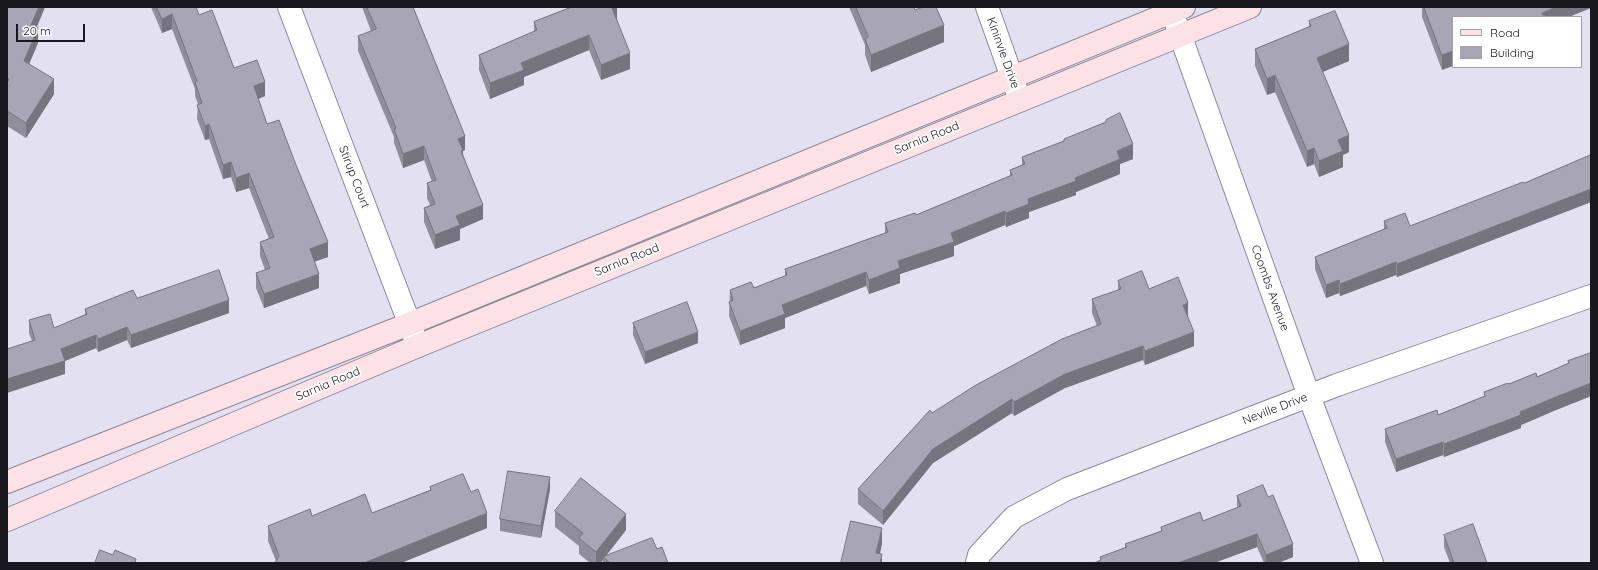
<!DOCTYPE html>
<style>
body{margin:0}
#map{position:relative;width:1598px;height:570px;overflow:hidden;background:#e3e0f2;font-family:Quicksand,sans-serif}
canvas{display:block}
.frame{position:absolute;inset:0;border:8px solid #19181f;pointer-events:none}
.legend{position:absolute;left:1452px;top:16px;width:130px;height:52px;box-sizing:border-box;background:#fff;border:1px solid #a3a3a5;margin:0;padding:5px 7px;list-style:none;font-size:12px;color:#19181f}
.legend li{display:flex;align-items:center;gap:8px;height:20px}
.legend b{width:20px;border:1px solid #a3a3a5}
.scale{position:absolute;left:16px;top:24px;width:69px;height:18px;box-sizing:border-box;border:2px solid #19181f;border-top:0;padding-left:5px;font-size:12px;line-height:14px;white-space:nowrap;color:#19181f;-webkit-text-stroke:3px #fff;paint-order:stroke}
</style>
<div id="map">
<canvas width="1598" height="570"></canvas>
<div class="frame"></div>
<ul class="legend">
<li><b style="height:5px;background:#fce2e6"></b>Road</li>
<li><b style="height:11px;background:#a7a5b6"></b>Building</li>
</ul>
<div class="scale">20 m</div>
</div>
<script>
const c = document.querySelector('canvas').getContext('2d');
c.lineJoin = 'round';
function stroke(path, color, width, dash) {
  c.strokeStyle = color;
  c.lineWidth = width;
  c.lineCap = dash ? 'butt' : 'round';
  c.setLineDash(dash || []);
  c.stroke(path);
}
function fill(path, color) {
  c.fillStyle = color;
  c.fill(path, 'evenodd');
}
function write(font, color, halo, rows, align = 'center') {
  c.font = font + ' Quicksand,sans-serif';
  c.lineWidth = 3.5;
  c.setLineDash([]);
  c.textBaseline = 'middle';
  c.strokeStyle = halo;
  c.fillStyle = color;
  for (const [text, x, y, turn = 0] of rows) {
    c.save();
    c.translate(x, y);
    c.rotate((+turn || 0) * Math.PI / 180);
    c.textAlign = isNaN(turn) ? turn : align;
    if (halo) c.strokeText(text, 0, 0);
    c.fillText(text, 0, 0);
    c.restore();
  }
}
const minor = new Path2D(`
 M 289,7 L 418,346
 M 987,7 L 1020,100
 M 977,563 L 979,555 L 1014,517 L 1067,489 L 1337,385 L 1591,296`);
const tertiary = new Path2D(`
 M 1172,12 L 1309,396 L 1372,563`);
const secondary = new Path2D(`
 M 7,482 L 409,324 L 1184,7
 M 7,520 L 418,346 L 1250,7`);
stroke(minor, '#898797', 24);
stroke(tertiary, '#898797', 24);
stroke(secondary, '#898797', 24);
stroke(minor, '#fff', 22);
stroke(tertiary, '#fff', 22);
stroke(secondary, '#fce2e6', 22);
fill(new Path2D(`
 M 7,7 L 45,7 L 37,27 L 38,43 L 29,64 L 54,94 L 26,138 L 7,126 Z
 M 151,7 L 196,7 L 199,15 L 234,68 L 265,96 L 258,99 L 267,124 L 328,257 L 314,262 L 319,288 L 264,308 L 256,288 L 256,273 L 265,270 L 260,256 L 260,242 L 269,239 L 249,188 L 236,192 L 231,177 L 223,179 L 209,139 L 205,140 L 197,119 L 198,104 L 195,96 L 195,89 L 172,29 L 162,33 Z
 M 362,7 L 413,7 L 465,150 L 463,151 L 463,154 L 483,219 L 460,229 L 460,240 L 435,249 L 424,222 L 424,208 L 430,205 L 427,198 L 427,183 L 432,182 L 424,160 L 403,168 L 394,143 L 394,137 L 358,51 L 358,36 L 371,31 Z
 M 571,7 L 617,7 L 617,21 L 630,69 L 601,80 L 589,50 L 524,77 L 524,85 L 490,99 L 479,70 L 479,55 L 534,32 L 534,22 Z
 M 849,7 L 914,7 L 915,10 L 944,42 L 871,72 L 865,55 L 865,45 Z
 M 1422,7 L 1591,7 L 1453,17 L 1442,70 L 1422,17 Z
 M 1309,21 L 1349,61 L 1323,72 L 1349,152 L 1343,155 L 1343,167 L 1319,177 L 1314,164 L 1307,167 L 1275,92 L 1267,95 L 1255,66 L 1255,49 L 1309,27 Z
 M 1064,139 L 1133,159 L 1120,164 L 1120,174 L 1076,192 L 1076,195 L 1029,212 L 1029,218 L 1006,227 L 1005,225 L 954,246 L 954,256 L 900,274 L 900,283 L 869,294 L 866,286 L 785,318 L 785,328 L 740,345 L 729,316 L 730,290 L 754,288 L 785,276 L 785,269 L 885,233 L 885,223 L 916,215 L 1010,176 L 1010,170 L 1022,165 L 1022,157 L 1064,141 Z
 M 1591,155 L 1591,202 L 1397,277 L 1396,275 L 1340,296 L 1339,293 L 1326,298 L 1315,269 L 1315,257 L 1384,229 L 1384,221 L 1410,226 L 1524,183 Z
 M 1118,281 L 1149,289 L 1188,317 L 1194,346 L 1145,365 L 1143,360 L 1065,388 L 1014,416 L 1012,413 L 933,463 L 883,525 L 858,504 L 858,489 L 932,413 L 1097,326 L 1092,313 L 1092,299 L 1118,290 Z
 M 137,298 L 229,313 L 131,348 L 127,340 L 98,352 L 96,348 L 65,361 L 65,374 L 32,341 L 29,333 L 29,320 L 54,328 L 85,315 L 85,309 Z
 M 633,323 L 698,343 L 645,364 L 633,335 Z
 M 1591,353 L 1591,396 L 1556,410 L 1521,425 L 1521,428 L 1444,457 L 1443,455 L 1396,472 L 1385,442 L 1385,429 L 1438,415 L 1484,396 L 1484,392 L 1509,384 L 1537,377 L 1568,364 L 1568,361 Z
 M 430,487 L 471,492 L 487,528 L 401,563 L 275,563 L 276,561 L 268,541 L 268,526 L 312,516 L 372,513 L 430,490 Z
 M 550,489 L 541,538 L 500,531 L 500,519 Z
 M 1237,496 L 1293,557 L 1278,563 L 1264,563 L 1257,547 L 1214,563 L 1094,563 L 1100,561 L 1100,557 L 1125,548 L 1125,544 L 1161,531 L 1161,527 L 1203,521 L 1237,508 Z
 M 555,511 L 626,530 L 606,556 L 657,549 L 668,563 L 603,563 L 603,560 L 600,563 L 590,563 L 579,554 L 579,546 L 555,527 Z
 M 1444,535 L 1487,563 L 1450,563 L 1444,547 Z`), '#908e9d');
fill(new Path2D(`
 M 39,7 L 45,7 L 31,40 L 31,25 Z
 M 614,7 L 617,7 L 617,21 L 612,8 Z
 M 1556,7 L 1591,7 L 1591,8 L 1569,17 L 1542,17 L 1542,13 Z
 M 172,14 L 172,29 L 162,33 L 162,19 Z
 M 944,25 L 944,42 L 871,72 L 871,55 Z
 M 38,28 L 38,43 L 24,76 L 24,61 Z
 M 589,35 L 589,50 L 524,77 L 524,85 L 490,99 L 490,83 L 521,63 Z
 M 1349,44 L 1349,61 L 1317,74 L 1317,58 Z
 M 1453,51 L 1453,66 L 1442,70 L 1442,55 Z
 M 630,53 L 630,69 L 601,80 L 601,65 Z
 M 1275,75 L 1275,92 L 1267,95 L 1267,79 Z
 M 54,79 L 54,94 L 26,138 L 26,123 Z
 M 265,82 L 265,96 L 254,101 L 254,86 Z
 M 209,124 L 209,139 L 205,140 L 205,126 Z
 M 1349,135 L 1349,152 L 1343,155 L 1343,167 L 1319,177 L 1319,161 L 1338,140 Z
 M 465,136 L 465,150 L 463,151 L 463,164 L 458,139 Z
 M 1133,144 L 1133,159 L 1120,164 L 1120,174 L 1076,192 L 1076,195 L 1029,212 L 1029,218 L 1006,227 L 1006,213 L 1028,199 L 1075,178 L 1117,151 Z
 M 424,146 L 424,160 L 403,168 L 403,154 Z
 M 1314,148 L 1314,164 L 1307,167 L 1307,151 Z
 M 231,162 L 231,177 L 223,179 L 223,165 Z
 M 249,173 L 249,188 L 236,192 L 236,178 Z
 M 1591,189 L 1591,202 L 1397,277 L 1397,264 Z
 M 483,205 L 483,219 L 460,229 L 460,240 L 435,249 L 435,235 L 456,216 Z
 M 1005,211 L 1005,225 L 954,246 L 954,256 L 900,274 L 900,283 L 869,294 L 869,280 L 898,261 L 951,233 Z
 M 328,242 L 328,257 L 310,263 L 310,249 Z
 M 1396,262 L 1396,275 L 1340,296 L 1340,284 Z
 M 866,272 L 866,286 L 785,318 L 785,328 L 740,345 L 740,331 L 782,305 Z
 M 319,274 L 319,288 L 264,308 L 264,294 Z
 M 1339,280 L 1339,293 L 1326,298 L 1326,285 Z
 M 229,300 L 229,313 L 131,348 L 131,335 Z
 M 1188,303 L 1188,317 L 1183,319 L 1183,305 Z
 M 127,327 L 127,340 L 98,352 L 98,339 Z
 M 698,332 L 698,343 L 645,364 L 645,352 Z
 M 1194,332 L 1194,346 L 1145,365 L 1145,351 Z
 M 96,335 L 96,348 L 65,361 L 65,374 L 7,393 L 7,379 L 61,349 Z
 M 1143,346 L 1143,360 L 1065,388 L 1014,416 L 1014,402 L 1065,374 Z
 M 1591,383 L 1591,396 L 1556,410 L 1521,425 L 1521,428 L 1444,457 L 1444,444 L 1556,397 Z
 M 1012,399 L 1012,413 L 933,463 L 883,525 L 883,511 L 933,449 Z
 M 1443,442 L 1443,455 L 1396,472 L 1396,459 Z
 M 550,477 L 550,489 L 541,538 L 541,526 Z
 M 487,513 L 487,528 L 401,563 L 364,563 Z
 M 626,514 L 626,530 L 604,558 L 603,557 L 603,560 L 600,563 L 596,563 L 596,552 Z
 M 882,528 L 882,544 L 878,563 L 876,553 Z
 M 1257,534 L 1257,547 L 1214,563 L 1178,563 Z
 M 1293,544 L 1293,557 L 1278,563 L 1266,563 L 1266,555 Z
 M 882,554 L 882,563 L 880,563 Z`), '#75747f');
const building = new Path2D(`
 M 7,7 L 39,7 L 31,25 L 38,28 L 24,61 L 54,79 L 26,123 L 7,111 L 7,83 L 9,79 L 7,78 Z
 M 157,7 L 196,7 L 199,15 L 212,10 L 234,68 L 257,60 L 265,82 L 254,86 L 267,124 L 279,120 L 296,165 L 328,242 L 310,249 L 319,274 L 264,294 L 256,273 L 270,268 L 260,242 L 274,237 L 249,173 L 236,178 L 231,162 L 223,165 L 209,124 L 205,126 L 197,105 L 202,103 L 195,82 L 197,81 L 172,14 L 162,19 Z
 M 367,7 L 413,7 L 465,136 L 458,139 L 463,150 L 461,151 L 483,205 L 456,216 L 460,225 L 435,235 L 424,208 L 435,204 L 427,183 L 436,180 L 424,146 L 403,154 L 394,129 L 396,128 L 358,36 L 376,29 Z
 M 572,7 L 614,7 L 612,8 L 630,53 L 601,65 L 589,35 L 521,63 L 524,70 L 490,83 L 479,55 L 537,30 L 534,22 Z
 M 856,7 L 914,7 L 915,10 L 923,7 L 936,7 L 944,25 L 871,55 L 865,39 L 868,37 Z
 M 1424,7 L 1556,7 L 1542,13 L 1544,17 L 1453,17 L 1453,51 L 1442,55 Z
 M 1335,11 L 1349,44 L 1317,58 L 1349,135 L 1338,140 L 1343,151 L 1319,161 L 1314,148 L 1307,151 L 1275,75 L 1267,79 L 1255,49 L 1311,26 L 1309,21 Z
 M 1120,113 L 1133,144 L 1117,151 L 1120,159 L 1075,178 L 1076,181 L 1028,199 L 1029,204 L 1006,213 L 1005,211 L 951,233 L 954,242 L 898,261 L 900,268 L 869,280 L 866,272 L 782,305 L 785,314 L 740,331 L 729,302 L 733,300 L 730,290 L 751,282 L 754,288 L 787,275 L 785,269 L 888,232 L 885,223 L 915,213 L 916,215 L 1012,175 L 1010,170 L 1025,164 L 1022,157 L 1064,141 L 1064,139 L 1106,122 L 1106,120 Z
 M 1591,155 L 1591,189 L 1397,264 L 1396,262 L 1340,284 L 1339,280 L 1326,285 L 1315,257 L 1387,228 L 1384,221 L 1405,213 L 1410,226 L 1523,182 L 1524,183 Z
 M 219,270 L 229,300 L 131,335 L 127,327 L 98,339 L 96,335 L 61,349 L 65,361 L 7,379 L 7,349 L 35,340 L 29,320 L 50,314 L 54,328 L 87,314 L 85,309 L 133,290 L 137,298 Z
 M 1142,271 L 1149,289 L 1178,277 L 1188,303 L 1183,305 L 1194,332 L 1145,351 L 1143,346 L 1065,374 L 1014,402 L 1012,399 L 933,449 L 883,511 L 858,489 L 930,410 L 932,413 L 976,385 L 1062,339 L 1101,324 L 1092,299 L 1121,289 L 1118,281 Z
 M 687,302 L 698,332 L 645,352 L 633,323 Z
 M 1591,353 L 1591,383 L 1556,397 L 1520,412 L 1521,415 L 1444,444 L 1443,442 L 1396,459 L 1385,429 L 1437,410 L 1438,415 L 1485,396 L 1484,392 L 1508,383 L 1509,384 L 1536,373 L 1537,377 L 1569,363 L 1568,361 Z
 M 508,471 L 550,477 L 541,526 L 500,519 Z
 M 463,474 L 471,492 L 478,489 L 487,513 L 364,563 L 275,563 L 279,556 L 268,526 L 310,509 L 312,516 L 365,494 L 372,513 L 431,490 L 430,487 Z
 M 581,478 L 626,514 L 596,552 L 579,538 L 583,533 L 555,511 Z
 M 1263,485 L 1268,497 L 1273,495 L 1293,544 L 1266,555 L 1257,534 L 1178,563 L 1094,563 L 1101,560 L 1100,557 L 1127,547 L 1125,544 L 1162,531 L 1161,527 L 1200,512 L 1203,521 L 1241,506 L 1237,496 Z
 M 851,521 L 882,528 L 876,553 L 882,554 L 880,563 L 841,563 Z
 M 1473,524 L 1487,563 L 1454,563 L 1444,535 Z
 M 652,538 L 657,549 L 662,547 L 668,563 L 610,563 L 603,557 Z
 M 100,550 L 113,555 L 115,550 L 136,559 L 135,563 L 95,563 Z`);
fill(building, '#a7a5b6');
stroke(building, '#75747f', 1);
write('12px', '#19181f', '#fff', [
 ["Kininvie Drive",1003,53,70],
 ["Sarnia Road",927,138,-22],
 ["Stirup Court",354,177,69],
 ["Sarnia Road",627,260,-22],
 ["Coombs Avenue",1270,288,70],
 ["Sarnia Road",328,384,-23],
 ["Neville Drive",1275,409,-21]
]);
</script>
